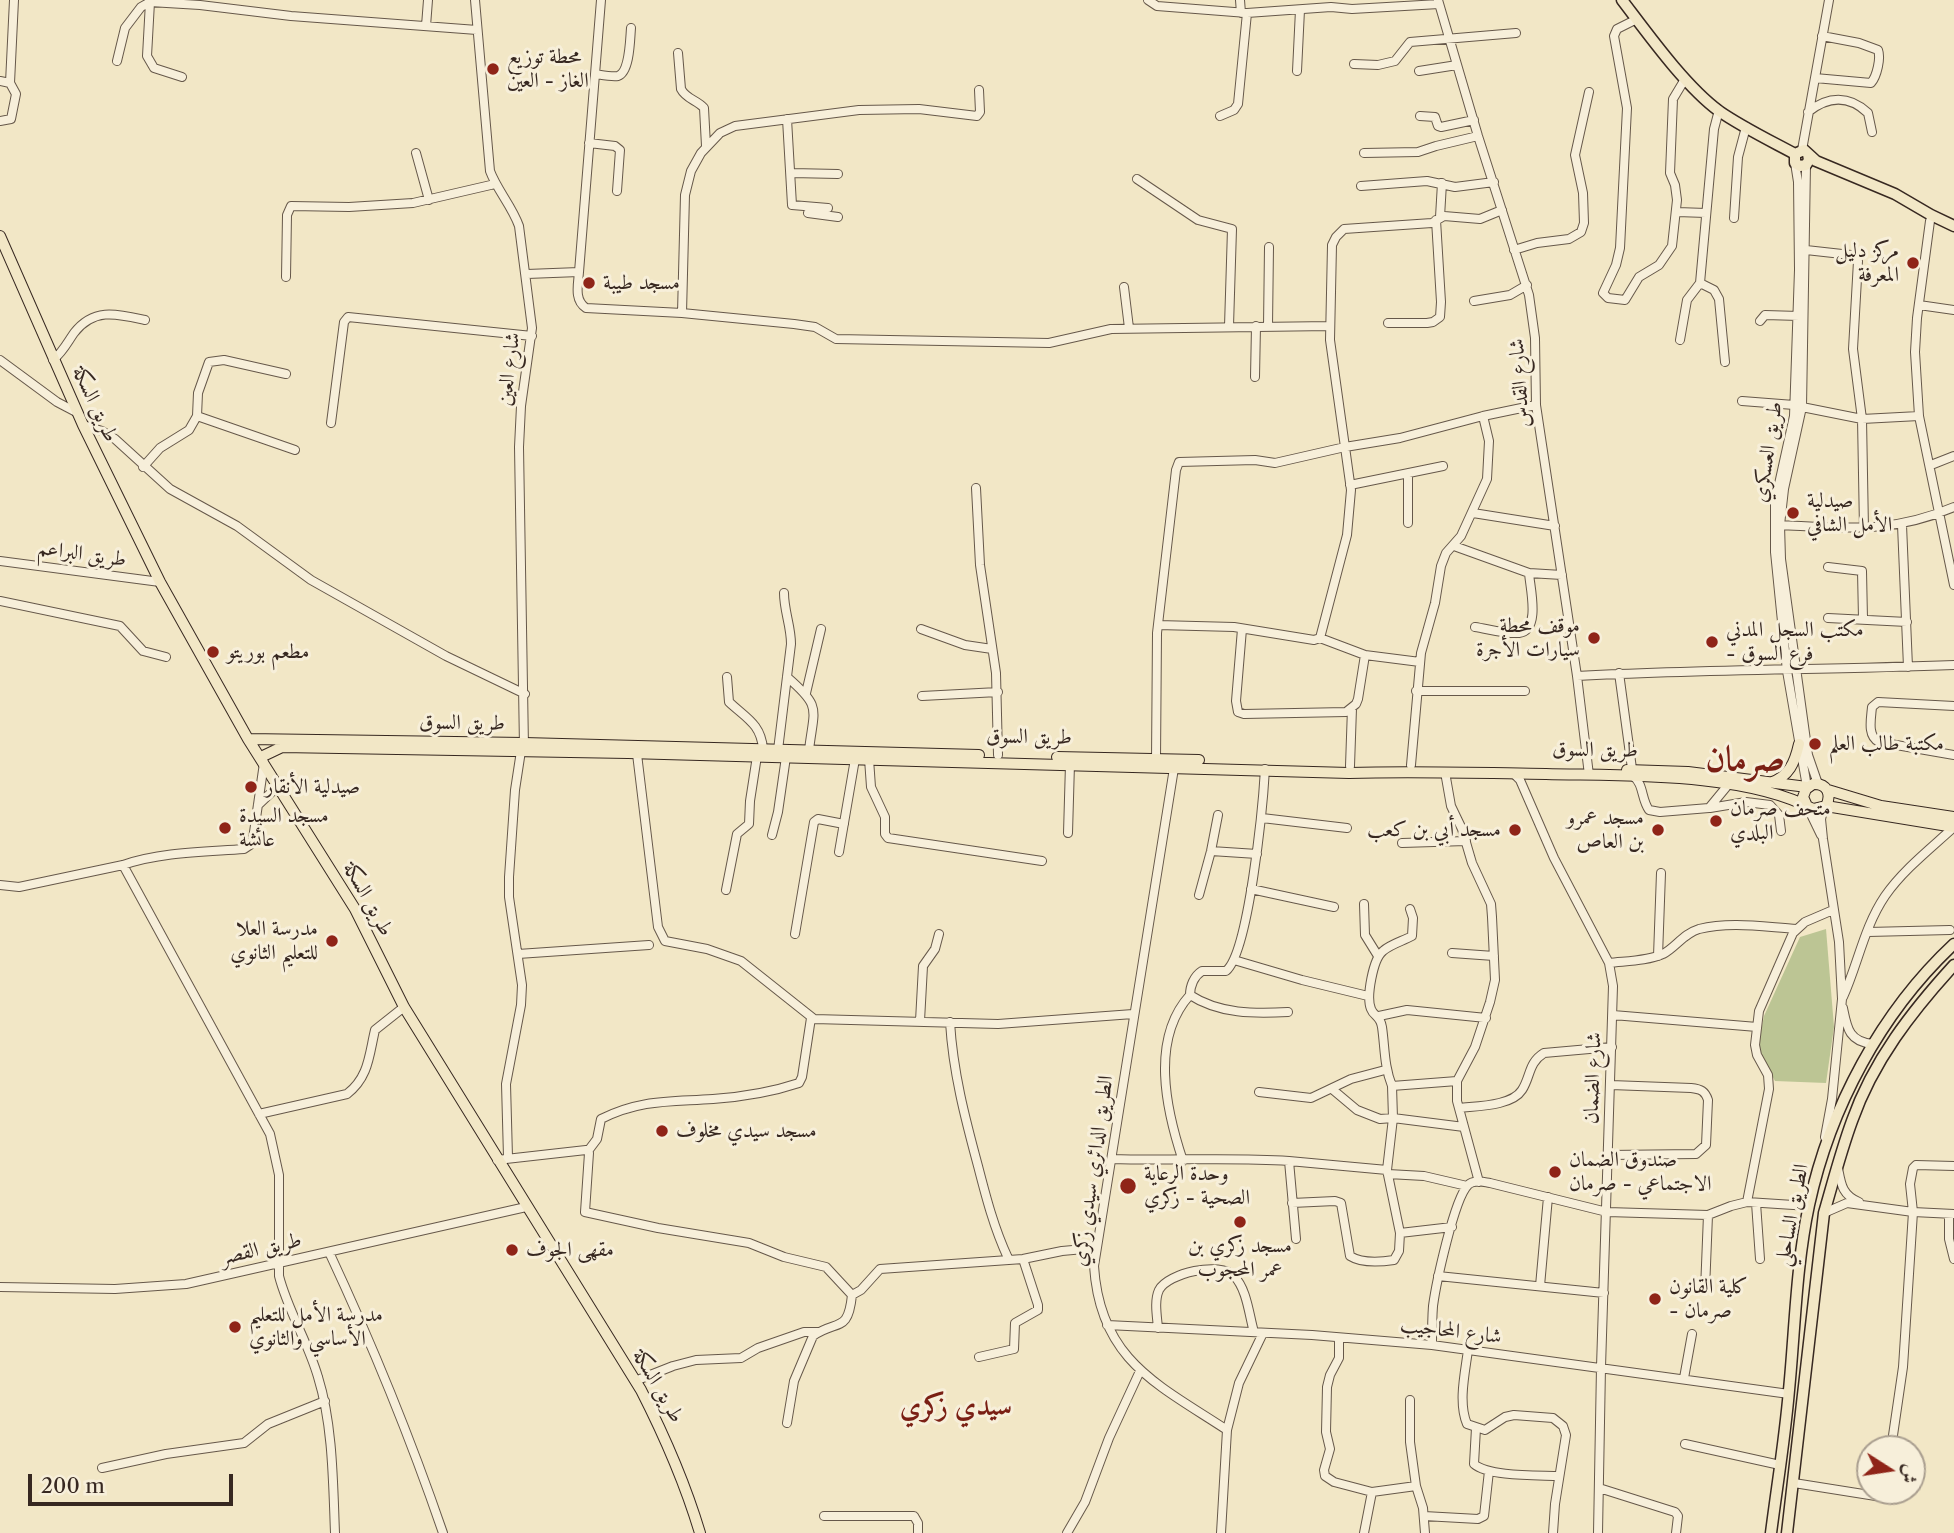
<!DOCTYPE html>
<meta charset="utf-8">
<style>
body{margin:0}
#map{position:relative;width:1954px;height:1533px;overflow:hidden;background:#f2e7c6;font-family:"Libre Caslon Text",Amiri,serif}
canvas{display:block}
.north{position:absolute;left:1856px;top:1435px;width:70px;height:70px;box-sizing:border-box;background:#f7efda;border:2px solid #aa9f90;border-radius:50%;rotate:102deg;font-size:19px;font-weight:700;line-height:28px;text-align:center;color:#372821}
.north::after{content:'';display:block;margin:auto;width:24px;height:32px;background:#8f2418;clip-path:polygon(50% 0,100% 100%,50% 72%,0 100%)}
.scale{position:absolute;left:28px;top:1474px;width:205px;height:32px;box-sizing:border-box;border:4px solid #372821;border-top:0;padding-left:9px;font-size:21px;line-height:24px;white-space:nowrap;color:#372821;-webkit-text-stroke:5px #f7efda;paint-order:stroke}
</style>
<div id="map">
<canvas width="1954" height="1533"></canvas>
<div class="north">ش</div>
<div class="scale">200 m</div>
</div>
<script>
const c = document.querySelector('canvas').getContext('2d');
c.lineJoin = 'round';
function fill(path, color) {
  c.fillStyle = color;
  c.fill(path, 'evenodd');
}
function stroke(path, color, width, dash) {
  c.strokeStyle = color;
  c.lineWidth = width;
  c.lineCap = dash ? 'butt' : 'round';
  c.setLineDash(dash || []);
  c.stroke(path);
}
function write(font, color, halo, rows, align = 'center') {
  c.font = font + ' "Libre Caslon Text",Amiri,serif';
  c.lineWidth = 6;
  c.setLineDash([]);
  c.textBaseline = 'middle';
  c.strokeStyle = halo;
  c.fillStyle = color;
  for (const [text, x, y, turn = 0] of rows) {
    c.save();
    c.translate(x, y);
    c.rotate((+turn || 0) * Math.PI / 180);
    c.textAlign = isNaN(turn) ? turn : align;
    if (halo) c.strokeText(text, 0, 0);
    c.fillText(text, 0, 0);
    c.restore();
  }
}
fill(new Path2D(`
 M 1826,929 L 1834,1027 L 1826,1083 L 1775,1081 L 1760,1053 L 1760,1036 L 1764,1016 L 1800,937 Z`), '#bcc594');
const minor = new Path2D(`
 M 475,0 L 490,171 C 497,190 512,206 519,226 L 532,328 L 521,406 L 519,447 L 524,747
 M 601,0 L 579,272 C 578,285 574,300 586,308 L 682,313 L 794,324 L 815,327 L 836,339 L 1049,343 L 1111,329 L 1330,326
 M 1148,0 L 1157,6 L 1247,13 L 1331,7 L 1352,9 L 1439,4
 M 1240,0 L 1241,13
 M 1438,0 L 1478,136 L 1529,295 L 1535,338 L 1536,405 L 1577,676 L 1589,775
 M 150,2 L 147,56 L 154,68 L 182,77
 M 1637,19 L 1617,29 L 1614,36 L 1627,108 L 1620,248 L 1616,265 L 1603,293 L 1608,298 L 1625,300 L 1639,277 L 1659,265 L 1672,246 L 1677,200 L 1675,185 L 1670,173 L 1673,99 L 1685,79
 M 426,26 L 428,0
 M 678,53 L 681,89 C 686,99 697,100 704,108 L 706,146
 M 117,61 L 125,28 L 141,7 L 150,2 L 200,5 L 291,16 L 477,30
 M 1354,64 L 1378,65 L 1395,61 L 1410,42 L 1516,33
 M 1297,71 L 1300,10
 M 1419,71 L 1457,65
 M 595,74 C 602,75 612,77 618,76 C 630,72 630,39 631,28
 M 1815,78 L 1871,83 C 1877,76 1881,58 1878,50 L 1859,43 L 1822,36
 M 0,81 L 10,83 L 16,94 L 11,119 L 0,121
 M 10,83 L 14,0
 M 1808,112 C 1828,96 1849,95 1868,113 L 1872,132
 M 1220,116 L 1234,110 L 1238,104 L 1247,13
 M 1420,116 L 1435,117 L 1438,126 L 1441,127 L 1474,120
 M 787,119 L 792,205 L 828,208
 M 589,143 L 615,146 L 620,150 L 617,191
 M 1802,150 L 1829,0
 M 416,153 L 429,200
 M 1364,153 L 1418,152 L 1436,146 L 1478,136
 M 1795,163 L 1798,182 L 1799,270 L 1794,416 L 1775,502 L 1775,552 L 1787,671 L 1807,787
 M 1806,165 L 1802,407 L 1784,489 L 1780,525 L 1781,559 L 1808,755 L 1818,784
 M 792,173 L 838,174
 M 1137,179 L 1198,220 L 1232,229 L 1229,326
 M 1361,186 L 1427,181 L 1455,187 L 1494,182
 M 1677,212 L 1706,213
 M 808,213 L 838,217
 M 1440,217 L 1442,183
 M 1734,218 L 1738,157 L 1746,127
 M 1930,221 L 1917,318 L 1915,352 L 1919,416 L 1954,585
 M 1514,250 L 1537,243 L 1569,239 L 1581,232 L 1584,223 L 1583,193 L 1575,155 L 1589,92
 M 1806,250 L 1851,255 L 1858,261 L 1853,349 L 1862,419 L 1864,529
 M 527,274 L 579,272
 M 286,277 L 287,215 L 291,206 L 349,207 L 413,203 L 495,184
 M 1700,283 L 1714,290 L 1719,299 L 1725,362
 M 1124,287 L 1129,328
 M 1474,301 L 1510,295 L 1527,285
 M 1919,305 L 1954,310
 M 682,313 L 685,195 L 691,171 L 701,153 L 720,133 L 735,126 L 859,110 L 919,109 L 977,116 L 980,112 L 979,90
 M 1760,321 L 1765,315 L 1799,316
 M 1388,323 L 1427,323 L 1433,322 L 1440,317 L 1441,302 L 1436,220
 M 1268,326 L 1269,247
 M 1680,340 L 1687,300 L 1700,283 L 1714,129 L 1719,110
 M 0,360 L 57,402 L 78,413
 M 53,360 C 63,352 67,343 74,333 C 94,307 118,314 145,320
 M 1255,377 L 1256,326
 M 1742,401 L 1794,405
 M 1802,407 L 1862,419 L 1919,416
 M 197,416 L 198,393 L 209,362 L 224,360 L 286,374
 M 331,423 L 344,322 L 348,317 L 532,336
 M 83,425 L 102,431 L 115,439 L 170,489 L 237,526 L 311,580 L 446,656 L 525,694
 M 1931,465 L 1954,456
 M 143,467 L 160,448 L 189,430 L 197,416 L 295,450
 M 1350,485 L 1443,466
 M 976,488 L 980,565 L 996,673 L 998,755
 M 1473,513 L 1555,526
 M 1408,523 L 1408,474
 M 1780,525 C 1846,528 1891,534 1954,507
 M 1902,525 L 1908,667
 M 1454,546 L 1529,573 L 1562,575
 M 0,561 L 160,582
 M 1828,567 L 1862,571 L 1863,619
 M 0,601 L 120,626 L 143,651 L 166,657
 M 1828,618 L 1907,622
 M 1158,625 L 1234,627 L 1314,640 L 1320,638 L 1365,655 L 1420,662
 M 1475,627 C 1488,629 1505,634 1519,633 C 1541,630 1530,588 1529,573
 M 921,629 L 965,645 L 992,649
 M 1242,629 L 1236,701 L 1238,712 L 1244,714 L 1346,712 L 1356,704 L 1358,699 L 1365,655
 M 1320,638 L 1347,535 L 1351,490 L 1330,340 L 1332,245 L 1336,237 L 1344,229 L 1432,223 L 1444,216 L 1480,219 L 1502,210
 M 1619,673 L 1633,776 C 1644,784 1641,799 1649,810 L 1660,812 L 1709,808 L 1728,785
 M 1577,676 C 1703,669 1828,670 1954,665
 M 727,677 L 729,702 C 746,718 761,724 763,749
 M 787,677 C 822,707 814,708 809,750
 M 1416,691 L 1525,691
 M 806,693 L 821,629
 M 922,696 L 998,692
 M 1954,706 L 1878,702 L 1872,707 C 1871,719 1867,736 1879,742 L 1954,755
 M 778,750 L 791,644 C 791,626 784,611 784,593
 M 637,754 L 658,927 L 665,941 L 707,949 L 741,961 L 814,1019 L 998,1024 L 1133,1014
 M 869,759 L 871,787 L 885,817 L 885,834 L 888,838 L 1042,861
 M 1156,759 L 1157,633 L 1176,470 L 1179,462 L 1255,460 L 1275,463 L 1345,447 L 1400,438 L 1483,416 L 1536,405
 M 1175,762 L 1094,1266 C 1100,1360 1157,1384 1227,1430 L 1221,1533
 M 1411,765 L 1421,653 L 1435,603 L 1441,566 L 1446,553 L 1461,536 L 1487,479 L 1489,441 L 1483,416
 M 1350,766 L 1352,708
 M 1445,772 L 1451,806 L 1462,829 L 1472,863 L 1491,904 L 1492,917 L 1495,980 L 1490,1002 L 1475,1047 L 1457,1081 L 1457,1101 L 1479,1182
 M 1514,774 L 1520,780 L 1554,858 L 1609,963 L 1613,986 L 1601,1367 L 1598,1533
 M 258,805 L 278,786
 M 1807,806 L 1821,835
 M 1824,807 L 1821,819 L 1823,839 L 1839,942 L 1842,999 L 1832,1099 L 1825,1137
 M 1710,808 L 1746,802 L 1770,805 L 1779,815 L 1781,831
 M 1262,818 L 1347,828
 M 1068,833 L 1070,764
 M 772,835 L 778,812 L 786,757
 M 1402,843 L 1466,841
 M 1211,851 L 1257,854
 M 839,852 L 855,759
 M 123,865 L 270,1134 L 279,1175 L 279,1276 C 288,1311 308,1342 318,1377 C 333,1425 333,1483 335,1533
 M 0,885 L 19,887 L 123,865 C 161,852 204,852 244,849 L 250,845 L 253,839 L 264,763
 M 1251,889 L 1334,907
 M 726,890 L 737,834 L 749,824 L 750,801 L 757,756
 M 1199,895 L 1211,851 L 1218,815
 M 1364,904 L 1365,935 L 1378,956
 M 1868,932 L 1950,930
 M 795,934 L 814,822 L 818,819 L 844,824
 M 1452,953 L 1494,956
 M 518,954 L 649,945
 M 1658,956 L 1661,873
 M 1234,960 L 1302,980 L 1368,996
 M 1609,963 C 1625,961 1648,961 1663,954 C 1676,947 1683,934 1699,929 C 1731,921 1764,927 1797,929
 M 1190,995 C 1219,1014 1255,1014 1288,1012
 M 1843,997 C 1858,964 1864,927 1885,896 C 1903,870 1930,849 1954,827
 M 1843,1008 C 1847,1028 1849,1042 1873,1044
 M 1613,1015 L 1757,1027
 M 1379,1016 L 1407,1010 L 1486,1018
 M 920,1021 L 923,966 L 935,949 L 939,934
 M 950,1022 C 953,1072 965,1118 978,1166 C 986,1197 994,1228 1008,1258
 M 1392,1086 C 1384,1066 1385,1048 1382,1027 C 1380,1015 1374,1017 1371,1009 C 1366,997 1373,959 1383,951 C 1391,944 1403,941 1412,936 L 1413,918 L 1410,909
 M 1332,1089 L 1357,1110 L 1380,1119 L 1393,1118 L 1464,1127
 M 1259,1092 L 1311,1098 L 1351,1079 L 1385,1070
 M 1460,1108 C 1477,1106 1512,1106 1522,1090 C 1531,1076 1528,1063 1544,1053 L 1612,1047
 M 259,1114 L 347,1094 C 369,1077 369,1055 375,1030 L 404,1007
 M 588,1151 L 597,1139 L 601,1119 C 641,1099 671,1102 713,1099 C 741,1097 772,1092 799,1083 L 802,1077 L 811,1018
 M 1608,1155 L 1696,1154 L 1706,1145 L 1708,1100 C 1705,1091 1701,1089 1691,1088 L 1611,1085
 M 508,1157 L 506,1084 L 521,1005 L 522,985 L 509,897 L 509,877 L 515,790 L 521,751
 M 1112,1159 C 1171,1161 1230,1157 1289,1161 L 1296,1239
 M 497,1160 L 586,1150 L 589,1153 L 585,1212 L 658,1228 L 749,1243 L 784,1257 L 826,1267 L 852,1295
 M 1183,1161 C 1166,1110 1150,1039 1190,995 C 1190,986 1194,976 1202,971 L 1226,971 C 1249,952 1263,804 1265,769
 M 1289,1161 L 1387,1170
 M 1838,1168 C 1841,1184 1842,1195 1859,1202
 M 1388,1174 L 1424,1176 L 1467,1186
 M 1747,1202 L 1769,1089 L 1768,1075 L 1757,1055 L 1755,1045 L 1759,1011 L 1793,933 L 1805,922 L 1833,910
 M 1292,1203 L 1335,1201 L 1341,1203 L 1350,1256 C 1361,1263 1381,1262 1394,1260 L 1399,1251 L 1400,1233 L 1387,1170 L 1393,1118 L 1392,1086 L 1457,1081
 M 1756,1203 L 1760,1259
 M 1824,1213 L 1847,1203 L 1913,1212 L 1954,1214
 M 1949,1214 L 1949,1239 L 1954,1259
 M 1400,1233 L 1452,1227
 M 329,1252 C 372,1344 410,1437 443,1533
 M 1438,1276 L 1604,1293
 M 1540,1286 L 1548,1197
 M 0,1287 L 115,1289 L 186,1284 L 526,1207
 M 1705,1290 L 1708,1215
 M 1107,1325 L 1312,1335 L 1432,1345 L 1789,1394
 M 1158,1328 C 1157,1316 1154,1301 1159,1290 C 1168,1273 1220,1261 1234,1276 C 1247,1289 1249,1315 1254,1332
 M 1339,1338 L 1339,1358 L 1330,1375 L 1327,1387 L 1326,1432 L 1330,1449 L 1324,1470 L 1325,1476 L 1334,1482 L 1372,1492 L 1416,1486 L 1423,1508 L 1425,1533
 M 1432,1345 C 1432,1332 1432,1319 1433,1306 C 1436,1284 1454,1199 1468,1185 C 1474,1179 1483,1182 1490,1183 L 1607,1212 L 1708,1215 L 1731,1206 L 1747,1202 L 1809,1206
 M 1468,1350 C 1465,1373 1458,1403 1467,1424 L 1485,1430 L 1505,1417 L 1514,1415 L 1553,1418 L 1563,1426 L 1566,1435 L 1555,1504 L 1553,1533
 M 979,1357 L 1014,1349 L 1015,1323 L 1038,1310 L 1038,1305 L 1023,1259
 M 1684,1378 L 1692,1334
 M 635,1381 L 673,1366 L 696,1360 L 741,1358 L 758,1348 L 804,1332 L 819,1332
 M 1410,1400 L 1410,1442 L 1416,1486
 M 787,1423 L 794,1381 L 813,1336 C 837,1319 848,1334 852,1295 L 861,1290 L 880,1269 L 1023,1259 L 1062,1251 L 1095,1248
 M 1476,1428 L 1474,1464 C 1489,1477 1538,1475 1559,1476
 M 1227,1430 L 1239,1383 L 1263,1333
 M 1685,1444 L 1780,1465
 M 1891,1449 L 1903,1367 L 1913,1212 L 1910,1184 L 1913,1168 L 1916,1165 L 1954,1166
 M 102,1468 L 166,1454 L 244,1443 L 268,1424 L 325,1401
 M 1794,1483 L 1882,1497 L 1886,1497 L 1886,1491
 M 1599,1488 L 1675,1512 L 1678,1516 L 1676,1533
 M 824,1516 L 914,1516 L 918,1523 L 918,1533
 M 1424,1516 L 1478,1519 L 1484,1516 L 1489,1471
 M 1067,1533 L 1085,1502 L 1109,1438 L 1140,1371
 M 1364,1533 L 1372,1492`);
const major = new Path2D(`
 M 0,236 L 83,425 L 160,582 L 248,739 L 355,909 L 404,1007 L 641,1390 C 665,1437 685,1483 700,1533
 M 248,739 L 524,743 L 979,755
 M 261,757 L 282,747 L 628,753 L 1349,773 C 1415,771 1481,773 1546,774 C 1625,776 1744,772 1813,809 L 1826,806 C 1832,794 1827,783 1813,784 L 1806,789 L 1803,797 L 1807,806
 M 1057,757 L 1199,760
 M 1627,770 L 1688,772 L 1807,787
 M 1770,783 C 1789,777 1795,762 1799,744
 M 1828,790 L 1881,806 L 1954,817
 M 1826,806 L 1954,827`);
const highway = new Path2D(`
 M 1622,0 C 1648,34 1685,86 1719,111 C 1742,127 1769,140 1795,154
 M 1808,154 L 1809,160 L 1806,165 L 1800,166 L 1795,163 L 1795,154 L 1804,150 L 1816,161 L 1895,194 L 1931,215 L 1954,226
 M 1771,1533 C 1777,1486 1785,1438 1789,1390 C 1795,1329 1796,1266 1809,1205 C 1830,1108 1881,1012 1954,944
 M 1787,1533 L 1824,1213 C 1833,1182 1841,1151 1852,1121 C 1873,1061 1912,1011 1954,965`);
stroke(minor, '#66584a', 10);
stroke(major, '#372821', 12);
stroke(highway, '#372821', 13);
stroke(minor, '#f7efda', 8);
stroke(major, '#f2e7c6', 10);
stroke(highway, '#f2e7c6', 10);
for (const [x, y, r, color] of [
 [493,69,7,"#8f2418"],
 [1913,263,7,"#8f2418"],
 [589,283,7,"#8f2418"],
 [1793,513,7,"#8f2418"],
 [1594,638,7,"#8f2418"],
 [1712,642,7,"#8f2418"],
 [213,652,7,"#8f2418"],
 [1815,744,7,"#8f2418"],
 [251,787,7,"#8f2418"],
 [1716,821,7,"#8f2418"],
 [225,828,7,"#8f2418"],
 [1515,830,7,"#8f2418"],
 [1658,830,7,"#8f2418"],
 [332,941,7,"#8f2418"],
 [662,1131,7,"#8f2418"],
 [1555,1172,7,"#8f2418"],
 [1128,1186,9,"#8f2418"],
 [1240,1222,7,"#8f2418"],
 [512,1250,7,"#8f2418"],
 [1655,1299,7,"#8f2418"],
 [235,1327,7,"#8f2418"]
]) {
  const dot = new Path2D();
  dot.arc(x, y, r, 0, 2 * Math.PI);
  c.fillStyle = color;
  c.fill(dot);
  stroke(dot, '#f7efda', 2.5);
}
write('21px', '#372821', '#f7efda', [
 ["محطة توزيع",507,57],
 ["الغاز - العين",507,81],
 ["مركز دليل",1899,251,"right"],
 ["المعرفة",1899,275,"right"],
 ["مسجد طيبة",603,283],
 ["صيدلية",1807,501],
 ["الأمل الشافي",1807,525],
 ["موقف محطة",1580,626,"right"],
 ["سيارات الأجرة",1580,650,"right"],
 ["مكتب السجل المدني",1726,630],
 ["- فرع السوق",1726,654],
 ["مطعم بوريتو",227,652],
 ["مكتبة طالب العلم",1829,744],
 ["صيدلية الأنقار",265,787],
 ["متحف صرمان",1730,809],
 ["البلدي",1730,833],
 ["مسجد السيدة",239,816],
 ["عائشة",239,840],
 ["مسجد عمرو",1644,818,"right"],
 ["بن العاص",1644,842,"right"],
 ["مسجد أبي بن كعب",1501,830,"right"],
 ["مدرسة العلا",318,929,"right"],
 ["للتعليم الثانوي",318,953,"right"],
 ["مسجد سيدي مخلوف",676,1131],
 ["صندوق الضمان",1569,1160],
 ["الاجتماعي - صرمان",1569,1184],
 ["وحدة الرعاية",1144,1174],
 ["الصحية - زكري",1144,1198],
 ["مسجد زكري بن",1240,1246,"center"],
 ["عمر المحجوب",1240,1270,"center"],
 ["مقهى الجوف",526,1250],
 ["كلية القانون",1669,1287],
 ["- صرمان",1669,1311],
 ["مدرسة الأمل للتعليم",249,1315],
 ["الأساسي والثانوي",249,1339]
], 'left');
write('21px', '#372821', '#f7efda', [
 ["شارع العين",509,369,-83],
 ["شارع القدس",1520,383,-94],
 ["طريق السكة",95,404,65],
 ["طريق العسكري",1768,452,-81],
 ["طريق البراعم",82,554,8],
 ["طريق السوق",462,723,1],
 ["طريق السوق",1029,737,1],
 ["طريق السوق",1595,750,1],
 ["طريق السكة",368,899,61],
 ["شارع الضمان",1593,1078,-88],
 ["الطريق الدائري سيدي زكري",1093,1171,-82],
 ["الطريق الساحلي",1792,1215,-79],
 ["طريق القصر",261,1249,-13],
 ["شارع المحاجيب",1451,1331,7],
 ["طريق السكة",658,1386,60]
]);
write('bold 28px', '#7a1f14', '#f7efda', [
 ["سيدي زكري",956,1407]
]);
write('bold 35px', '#7a1f14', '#f7efda', [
 ["صرمان",1745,760]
]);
</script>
